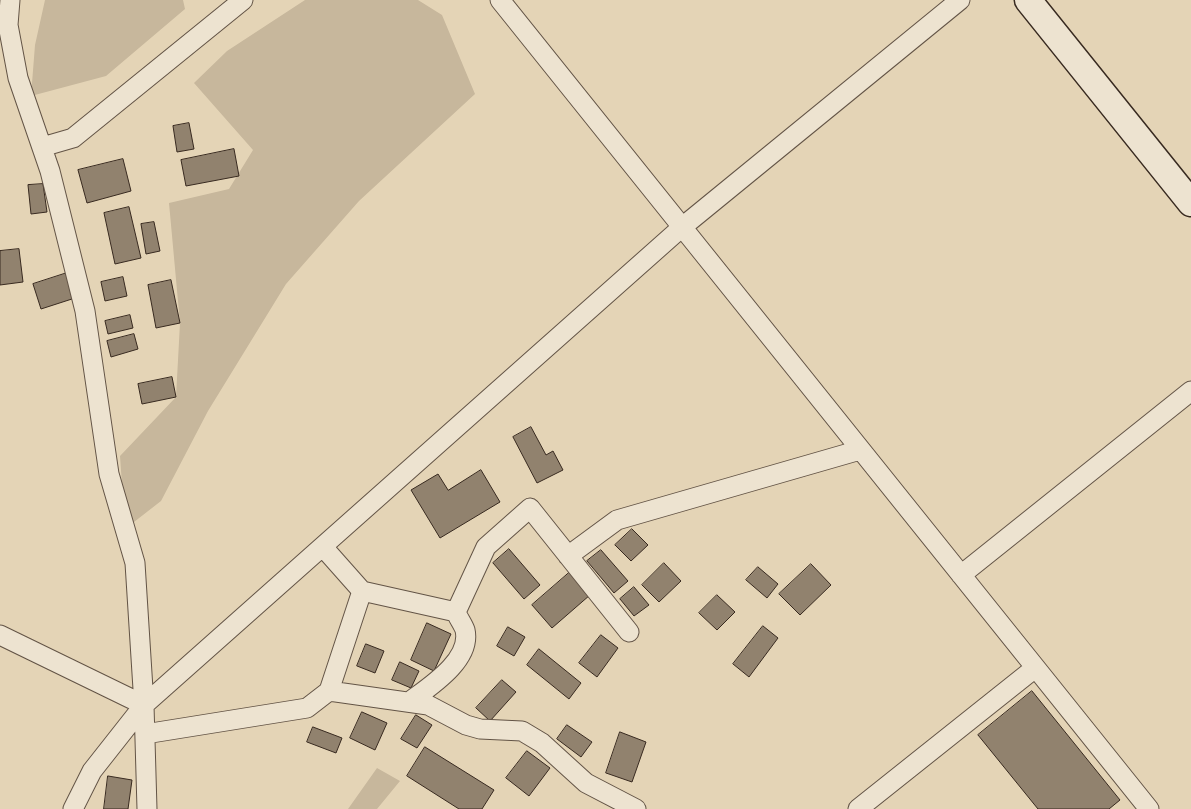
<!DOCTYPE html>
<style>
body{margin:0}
canvas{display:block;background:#e4d4b6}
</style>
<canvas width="1191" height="809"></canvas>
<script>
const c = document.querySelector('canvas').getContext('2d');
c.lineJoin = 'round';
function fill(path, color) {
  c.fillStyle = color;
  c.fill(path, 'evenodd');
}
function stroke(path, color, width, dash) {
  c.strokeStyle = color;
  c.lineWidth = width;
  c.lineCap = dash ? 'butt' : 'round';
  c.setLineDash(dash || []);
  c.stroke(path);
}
fill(new Path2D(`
 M 45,0 L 183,0 L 185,9 L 106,76 L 31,96 L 35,45 Z
 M 305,0 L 418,0 L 442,15 L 475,94 L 359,201 L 286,284 L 208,411 L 161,501 L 125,529 L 120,456 L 176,397 L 180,323 L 169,203 L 229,189 L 253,150 L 194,83 L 227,51 Z
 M 377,768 L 400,781 L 377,809 L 348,809 Z`), '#c7b79c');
const building = new Path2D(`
 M 189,123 L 194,149 L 177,152 L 173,126 Z
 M 234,149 L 239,176 L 186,186 L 181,160 Z
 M 123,159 L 131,191 L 87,203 L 78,170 Z
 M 43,184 L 47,212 L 31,214 L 28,185 Z
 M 129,207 L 141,258 L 115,264 L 104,213 Z
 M 154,222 L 160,251 L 146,254 L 141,224 Z
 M 19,249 L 23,282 L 0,285 L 0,251 Z
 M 67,273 L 75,298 L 41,309 L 33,284 Z
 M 123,277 L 127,296 L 105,301 L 101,282 Z
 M 171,280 L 180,323 L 156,328 L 148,285 Z
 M 130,315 L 133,328 L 108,334 L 105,321 Z
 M 134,334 L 138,349 L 111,357 L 107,341 Z
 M 172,377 L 176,397 L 142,404 L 138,384 Z
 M 531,427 L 546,455 L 553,451 L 563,470 L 537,483 L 513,437 Z
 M 481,470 L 500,502 L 440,538 L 411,490 L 438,474 L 448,490 Z
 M 632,529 L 648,545 L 631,561 L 615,545 Z
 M 509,549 L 540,585 L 524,599 L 493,563 Z
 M 601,550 L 628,581 L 614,593 L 587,561 Z
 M 664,563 L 681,581 L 659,602 L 642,585 Z
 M 811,564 L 831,585 L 800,615 L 779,594 Z
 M 758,567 L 778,584 L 767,598 L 746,580 Z
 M 570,572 L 590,595 L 552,628 L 532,605 Z
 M 634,587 L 649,605 L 634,616 L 620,599 Z
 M 717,595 L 735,612 L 717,630 L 699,613 Z
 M 427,623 L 451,634 L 434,671 L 411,660 Z
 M 763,626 L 778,638 L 749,677 L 733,664 Z
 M 508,627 L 525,637 L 514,656 L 497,646 Z
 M 601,635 L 618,648 L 597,677 L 579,663 Z
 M 366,644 L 384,651 L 375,673 L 357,666 Z
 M 539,649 L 581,683 L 569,699 L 527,665 Z
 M 400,662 L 419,671 L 411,688 L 392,680 Z
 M 502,680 L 516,692 L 490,721 L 476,708 Z
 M 1032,691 L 1120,800 L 1109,809 L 1038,809 L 978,735 Z
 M 362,712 L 387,723 L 375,750 L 350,738 Z
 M 416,715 L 432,725 L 417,748 L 401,739 Z
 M 567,725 L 592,742 L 581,757 L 557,739 Z
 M 313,727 L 342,738 L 336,753 L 307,742 Z
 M 620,732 L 646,742 L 632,782 L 606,773 Z
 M 425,747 L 494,790 L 482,809 L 459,809 L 407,776 Z
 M 527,751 L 550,768 L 529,796 L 506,778 Z
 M 108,776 L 132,780 L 128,809 L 104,809 Z`);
fill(building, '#91826e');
stroke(building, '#382a20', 1);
const street = new Path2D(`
 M 10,0 L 8,25 L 18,78 L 50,171 L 85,311 L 109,474 L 135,563 L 144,705 L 147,809
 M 500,0 L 1149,809
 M 42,147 L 73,138 L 243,0
 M 323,547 L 362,591 L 456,612 L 486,547 L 530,508 L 629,632
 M 568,556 L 617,520 L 860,450
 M 961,575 L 1191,391
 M 0,635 L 144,705
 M 329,691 L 428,705 L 466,725 L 480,729 L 522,731 L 542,743 L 586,783 L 636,809
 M 409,702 C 429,687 472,660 465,630 C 463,624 458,618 456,612
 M 145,734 L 307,708 L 329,691 L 362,591
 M 73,809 L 92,771 L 144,705 L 681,228 L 960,0
 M 858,809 L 1035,668`);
const secondary = new Path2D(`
 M 1028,0 L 1191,203`);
stroke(street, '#635446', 21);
stroke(secondary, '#382a20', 29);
stroke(street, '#ede3d0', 19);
stroke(secondary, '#ede3d0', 26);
</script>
